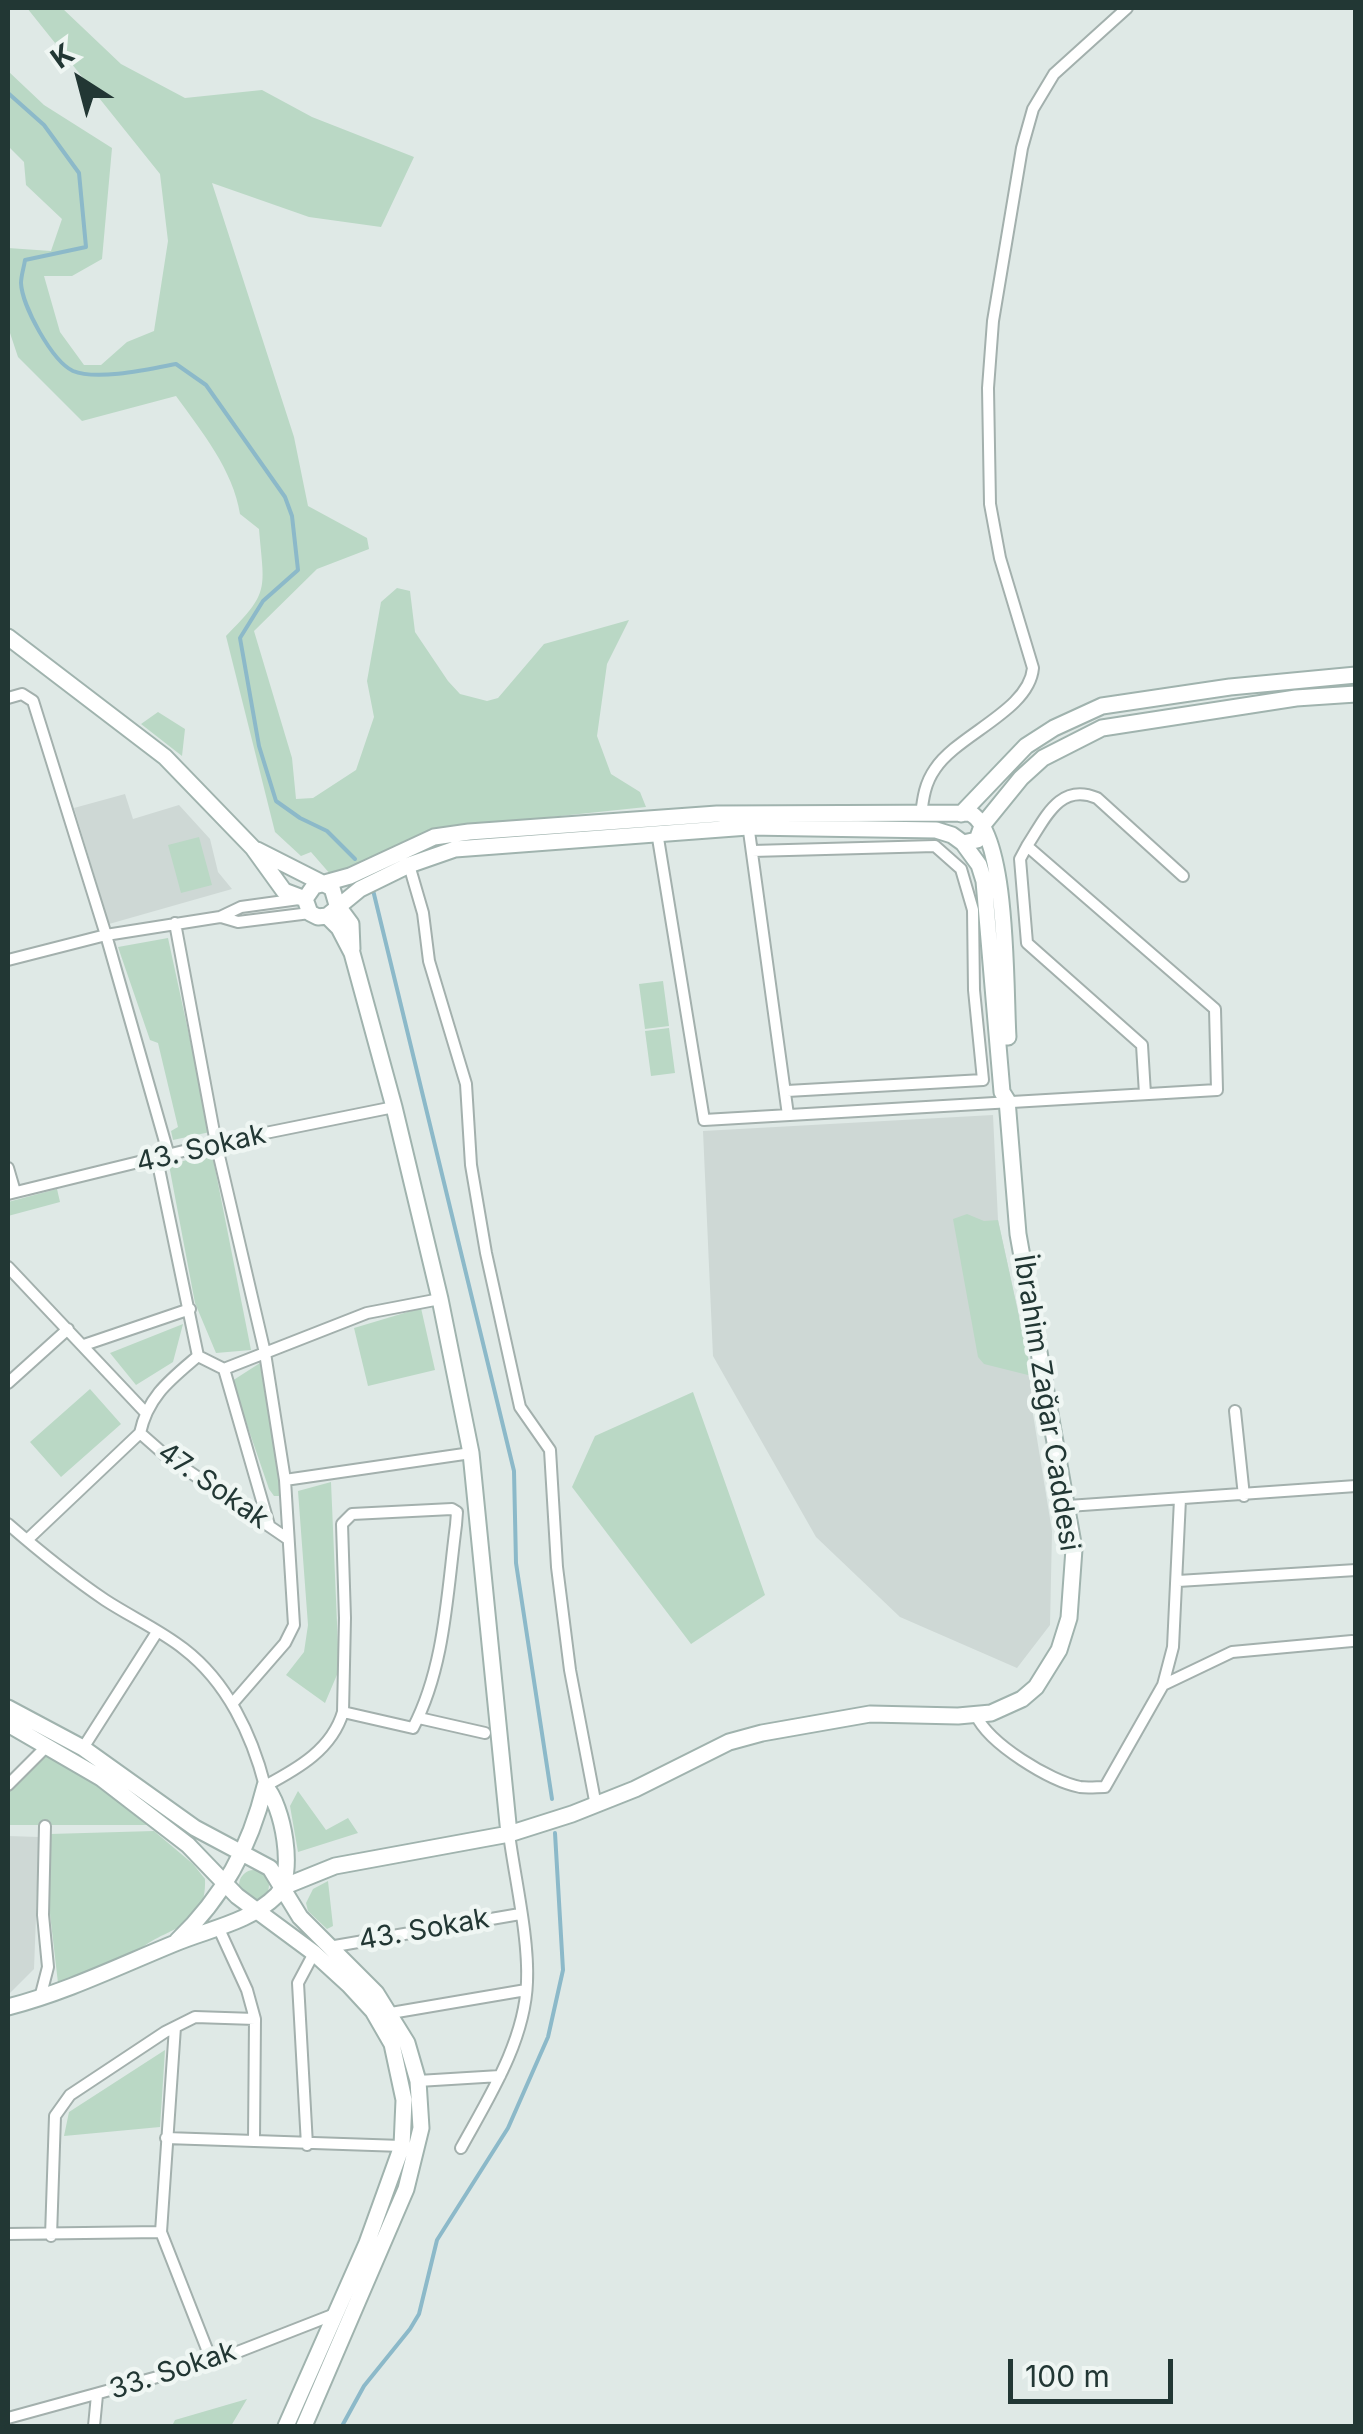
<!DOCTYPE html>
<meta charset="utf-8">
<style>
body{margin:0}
#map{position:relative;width:1363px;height:2434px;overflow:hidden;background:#dfe9e6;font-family:Inter,sans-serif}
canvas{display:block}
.frame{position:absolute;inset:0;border:10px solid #223734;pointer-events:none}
.north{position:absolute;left:30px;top:30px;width:100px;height:100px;-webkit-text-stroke:8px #eff6f3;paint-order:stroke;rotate:324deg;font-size:28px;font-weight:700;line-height:40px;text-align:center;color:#223734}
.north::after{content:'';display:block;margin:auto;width:35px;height:45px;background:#223734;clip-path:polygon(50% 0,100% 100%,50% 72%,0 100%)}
.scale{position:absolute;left:1008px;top:2359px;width:165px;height:45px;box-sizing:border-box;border:5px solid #223734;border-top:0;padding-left:12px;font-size:30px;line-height:35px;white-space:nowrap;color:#223734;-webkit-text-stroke:8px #eff6f3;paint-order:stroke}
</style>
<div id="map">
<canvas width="1363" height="2434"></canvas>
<div class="frame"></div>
<div class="north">K</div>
<div class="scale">100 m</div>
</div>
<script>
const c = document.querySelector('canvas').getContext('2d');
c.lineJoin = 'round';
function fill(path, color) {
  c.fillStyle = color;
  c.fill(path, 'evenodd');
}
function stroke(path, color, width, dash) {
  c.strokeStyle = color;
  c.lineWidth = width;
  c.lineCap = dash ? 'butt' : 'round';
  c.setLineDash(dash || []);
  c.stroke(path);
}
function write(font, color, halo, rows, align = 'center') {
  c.font = font + ' Inter,sans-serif';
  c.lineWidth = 9;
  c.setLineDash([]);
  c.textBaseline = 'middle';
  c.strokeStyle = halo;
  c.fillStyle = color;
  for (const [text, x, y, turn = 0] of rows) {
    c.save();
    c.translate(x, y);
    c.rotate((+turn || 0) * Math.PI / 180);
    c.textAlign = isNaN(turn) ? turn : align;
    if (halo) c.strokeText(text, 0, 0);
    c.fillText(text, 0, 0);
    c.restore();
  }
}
fill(new Path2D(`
 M 125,794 L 133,819 L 179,805 L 210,839 L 218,872 L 232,889 L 109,924 L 74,808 Z
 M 993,1115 L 998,1220 L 1032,1376 L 1032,1408 L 1052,1531 L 1050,1625 L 1017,1668 L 900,1617 L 816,1537 L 713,1356 L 703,1131 Z
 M 8,1836 L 39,1837 L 34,1969 L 8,1995 Z`), '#ced8d5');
fill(new Path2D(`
 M 27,8 L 62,8 L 121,64 L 185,98 L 262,90 L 312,117 L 414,157 L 381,227 L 309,217 L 212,183 L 294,437 L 308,506 L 367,538 L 369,549 L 317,569 L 254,631 L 292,758 L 296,799 L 313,798 L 356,770 L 374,717 L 367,681 L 381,602 L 397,588 L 410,591 L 415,632 L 448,681 L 460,694 L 487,701 L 498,698 L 544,644 L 629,620 L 607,664 L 597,736 L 611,774 L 640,792 L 646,807 L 436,829 L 338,874 L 331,875 L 311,852 L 301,856 L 275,832 L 226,636 C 271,591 264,590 259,529 L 240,514 C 233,470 202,432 176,396 L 82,421 L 18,357 L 8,327 L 8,248 L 51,251 L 62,219 L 26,185 L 24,162 L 8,146 L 8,71 L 44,105 L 112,148 L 102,259 L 72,276 L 44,276 L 60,332 L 84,365 L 101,365 L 127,342 L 154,331 L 168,241 L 160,174 Z
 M 158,712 L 185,729 L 182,756 L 141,724 Z
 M 199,837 L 212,885 L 181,893 L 168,845 Z
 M 168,938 L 210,1132 L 173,1140 L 171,1131 L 178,1127 L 158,1043 L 150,1040 L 118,947 Z
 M 663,981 L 669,1026 L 645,1029 L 639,984 Z
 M 669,1028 L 675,1073 L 651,1076 L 645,1031 Z
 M 212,1153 L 251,1350 L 216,1353 L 195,1303 L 169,1165 Z
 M 57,1189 L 60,1202 L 8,1216 L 8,1202 Z
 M 967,1214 L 984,1221 L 998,1220 L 1032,1376 L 984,1364 L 978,1357 L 953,1219 Z
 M 421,1308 L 435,1370 L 368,1386 L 354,1328 Z
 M 183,1324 L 173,1362 L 136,1385 L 110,1353 Z
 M 260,1363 L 280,1487 L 280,1496 L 274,1496 L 269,1489 L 232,1381 Z
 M 90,1389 L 121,1424 L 61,1477 L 30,1442 Z
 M 693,1392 L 765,1595 L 691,1644 L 572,1487 L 595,1436 Z
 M 331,1482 L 339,1670 L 325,1703 L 286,1675 L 304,1652 L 308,1625 L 298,1491 Z
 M 48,1745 L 163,1825 L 8,1825 L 8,1785 Z
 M 298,1791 L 326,1830 L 348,1818 L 358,1833 L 298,1852 L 290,1806 Z
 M 154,1831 L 193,1864 L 205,1879 C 207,1933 163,1925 135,1954 L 58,1983 L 50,1914 L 50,1834 Z
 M239 1885a15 15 0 1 1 30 0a15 15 0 1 1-30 0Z
 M 328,1881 L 333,1926 L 327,1929 L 308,1911 L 306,1903 L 313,1889 Z
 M 165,2050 L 160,2127 L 64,2136 L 69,2112 Z
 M 247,2399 L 231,2426 L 172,2426 L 175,2420 Z`), '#bad8c5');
stroke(new Path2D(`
 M 8,93 L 44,125 L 79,173 L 86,247 L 25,260 C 24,267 21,276 21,283 C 22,306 52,361 73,371 C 97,381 150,369 176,364 L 206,385 L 285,497 L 292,516 L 298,570 L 263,601 L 240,638 L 259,746 L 276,801 L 300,818 L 327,831 L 355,859
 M 373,890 L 514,1471 L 516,1563 L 552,1799
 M 342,2426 L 364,2386 L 410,2329 L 419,2314 L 437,2240 L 508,2128 L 548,2037 L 563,1970 L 555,1833`), '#8cb9c9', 4);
const street = new Path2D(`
 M 8,698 L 22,694 L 33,701 L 106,935 L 169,1156
 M 921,815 C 923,798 925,783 935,769 C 958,734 1029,711 1033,668 L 1000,558 L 990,504 L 988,388 L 993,321 L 1022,148 L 1033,109 L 1054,74 L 1127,8
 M 748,824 L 788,1115
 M 657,832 L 704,1120 L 1217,1090 L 1215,1009 L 1027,846 C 1045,819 1059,782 1097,798 L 1183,876
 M 1027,846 L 1020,859 L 1027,943 L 1142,1045 L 1145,1094
 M 752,851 L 935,846 L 961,869 L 973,910 L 974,990 L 983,1080 L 787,1091
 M 409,865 L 423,913 L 429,961 L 466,1084 L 471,1165 L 486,1253 L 520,1407 L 550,1450 L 557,1567 L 570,1670 L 596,1806
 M 221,917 L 238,922 L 310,913
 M 175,923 L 216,1143 L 265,1353 L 285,1480 L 294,1625 L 285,1643 L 232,1704
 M 8,960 L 106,935 L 220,917 L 241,907 L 299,899
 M 8,1168 L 15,1192
 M 8,1194 L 216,1143 L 394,1107
 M 8,1267 L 145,1412
 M 84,1345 L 190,1309
 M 198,1356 L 224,1369 L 269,1525
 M 224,1369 L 367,1313 L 440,1299
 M 8,1383 L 68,1329
 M 1235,1411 L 1244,1496
 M 140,1433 L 165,1455 L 288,1539
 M 285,1480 L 471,1453
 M 1068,1506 L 1356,1486
 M 452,1509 L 457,1512 L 456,1525 C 447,1593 445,1667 413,1728 L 343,1712 L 345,1618 L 342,1524 L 352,1514 Z
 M 8,1524 C 39,1551 71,1577 105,1600 C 131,1617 160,1630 184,1649 C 227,1682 252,1735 265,1786 C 299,1768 332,1749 343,1712
 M 27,1540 L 140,1433 C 148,1396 170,1380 198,1356 L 157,1159
 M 1178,1581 L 1356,1570
 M 1163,1685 L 1232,1652 L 1352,1641
 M 976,1715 C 989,1744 1050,1781 1080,1787 C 1088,1788 1097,1787 1105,1787 L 1163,1685 L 1173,1647 L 1180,1499
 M 419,1718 L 485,1733
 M 83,1748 L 157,1632
 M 8,1785 L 48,1745
 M 219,1929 L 247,1990 L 255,2019 L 254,2139
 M 329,1947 L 520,1914
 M 40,1998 L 48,1967 L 43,1915 L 45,1826
 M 391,2013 L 526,1990
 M 418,2081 L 500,2076
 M 166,2138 L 402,2146
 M 307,2145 L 298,1983 L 314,1953
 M 461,2148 C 489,2097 525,2041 527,1982 C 529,1938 515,1879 509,1834
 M 161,2232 L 175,2027
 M 8,2234 L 161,2232 L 212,2362
 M 51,2236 L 55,2116 L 70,2095 L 165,2032 L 195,2017 L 255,2019
 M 8,2418 L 212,2362 L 335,2314
 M 94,2426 L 97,2395`);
const secondary = new Path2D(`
 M 8,637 L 165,757 L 253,848 L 284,891 L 305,899
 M 961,814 L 1026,746 L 1054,728 L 1102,706 L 1230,687 L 1356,675
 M 963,843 L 977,840 L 982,826 L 1021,778 L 1043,758 L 1102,728 L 1296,698 L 1356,694
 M 257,850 L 332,888 L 337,905 L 351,924 L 352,949
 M 305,899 L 314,886 L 350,876 L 434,837 L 469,832 L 717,814 L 970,813 C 1009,833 1005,994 1008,1037
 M 305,899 L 310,913 L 318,917 L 327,916 L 339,928 L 352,953 L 394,1107 L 440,1299 L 471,1453 L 509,1834
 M 8,1708 L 83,1748 L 195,1828 L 270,1868 L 300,1917 L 376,1993 L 407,2043 L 418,2081 L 421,2128 L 406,2189 L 304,2426
 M 8,1724 L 101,1778 L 188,1845 L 237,1896 L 314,1953 L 349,1985 L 373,2011 L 392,2044 L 404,2100 L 402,2146 L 367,2243 L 286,2426
 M 283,1887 L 335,1866 L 509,1834 L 572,1814 L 635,1789 L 729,1742 L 762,1733 L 870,1714 L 958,1716 L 991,1713 L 1022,1699 L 1036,1687 L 1059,1650 L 1069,1618 L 1074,1549 L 1018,1234 L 1007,1100 L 1002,1092 L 984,881 L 979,865 L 963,843 L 952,835 L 936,830 L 748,827 L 455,849 L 409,865 L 360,889 L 327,916
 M 177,1941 C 223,1897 250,1847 265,1786
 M 8,2007 C 66,1992 117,1967 173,1944 C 208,1929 249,1923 277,1895 C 296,1875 283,1805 265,1786`);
stroke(street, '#a3b0ad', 14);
stroke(secondary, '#a0b3ae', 19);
stroke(street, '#fff', 10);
stroke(secondary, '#fff', 15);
write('28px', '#223734', '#eff6f3', [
 ["43. Sokak",201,1149,-13],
 ["İbrahim Zağar Caddesi",1046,1403,81],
 ["47. Sokak",213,1486,35],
 ["43. Sokak",424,1930,-10],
 ["33. Sokak",173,2371,-18]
]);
</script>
